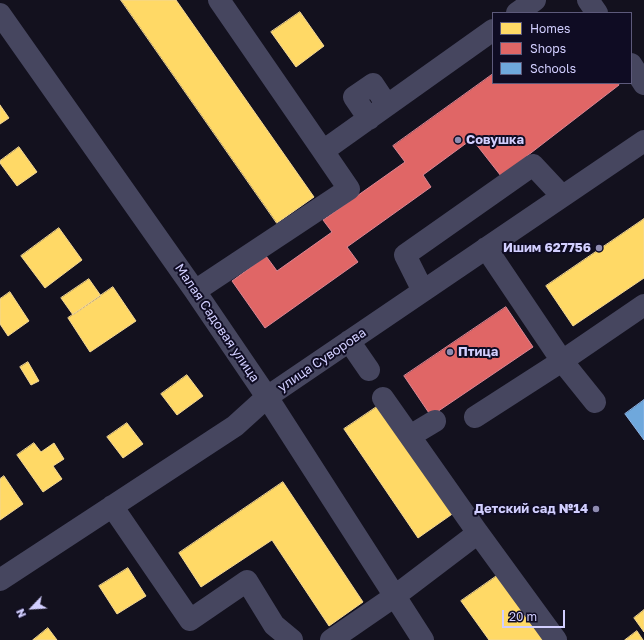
<!DOCTYPE html>
<meta charset="utf-8">
<style>
body{margin:0}
#map{position:relative;width:644px;height:640px;overflow:hidden;background:#13111e;font-family:"Golos Text",sans-serif}
canvas{display:block}
.legend{position:absolute;left:492px;top:12px;width:140px;height:72px;box-sizing:border-box;background:#0f0c23;border:1px solid #5d5a7b;margin:0;padding:5px 7px;list-style:none;font-size:12px;color:#d2cfff}
.legend li{display:flex;align-items:center;gap:8px;height:20px}
.legend b{width:20px;border:1px solid #5d5a7b}
.north{position:absolute;left:12px;top:588px;width:40px;height:40px;-webkit-text-stroke:3px #0f0c23;paint-order:stroke;rotate:245deg;font-size:11px;font-weight:700;line-height:16px;text-align:center;color:#d2cfff}
.north::after{content:'';display:block;margin:auto;width:14px;height:18px;background:#d2cfff;clip-path:polygon(50% 0,100% 100%,50% 72%,0 100%)}
.scale{position:absolute;left:502px;top:610px;width:63px;height:18px;box-sizing:border-box;border:2px solid #d2cfff;border-top:0;padding-left:5px;font-size:12px;line-height:14px;white-space:nowrap;color:#d2cfff;-webkit-text-stroke:3px #0f0c23;paint-order:stroke}
</style>
<div id="map">
<canvas width="644" height="640"></canvas>
<ul class="legend">
<li><b style="height:11px;background:#ffd966"></b>Homes</li>
<li><b style="height:11px;background:#e06666"></b>Shops</li>
<li><b style="height:11px;background:#6fa8dc"></b>Schools</li>
</ul>
<div class="north">N</div>
<div class="scale">20 m</div>
</div>
<script>
const c = document.querySelector('canvas').getContext('2d');
c.lineJoin = 'round';
function fill(path, color) {
  c.fillStyle = color;
  c.fill(path, 'evenodd');
}
function stroke(path, color, width, dash) {
  c.strokeStyle = color;
  c.lineWidth = width;
  c.lineCap = dash ? 'butt' : 'round';
  c.setLineDash(dash || []);
  c.stroke(path);
}
function write(font, color, halo, rows, align = 'center') {
  c.font = font + ' "Golos Text",sans-serif';
  c.lineWidth = 4;
  c.setLineDash([]);
  c.textBaseline = 'middle';
  c.strokeStyle = halo;
  c.fillStyle = color;
  for (const [text, x, y, turn = 0] of rows) {
    c.save();
    c.translate(x, y);
    c.rotate((+turn || 0) * Math.PI / 180);
    c.textAlign = isNaN(turn) ? turn : align;
    if (halo) c.strokeText(text, 0, 0);
    c.fillText(text, 0, 0);
    c.restore();
  }
}
const homes = new Path2D(`
 M 121,0 L 176,0 L 314,197 L 277,223 Z
 M 300,12 L 324,46 L 296,67 L 271,32 Z
 M 0,105 L 9,118 L 0,124 Z
 M 19,147 L 37,172 L 17,186 L 0,163 L 0,161 Z
 M 644,219 L 644,278 L 573,326 L 546,286 Z
 M 59,228 L 82,260 L 45,288 L 21,256 Z
 M 89,279 L 101,296 L 73,315 L 61,298 Z
 M 113,287 L 136,321 L 90,352 L 68,318 Z
 M 10,292 L 29,321 L 8,336 L 0,324 L 0,299 Z
 M 28,362 L 39,381 L 31,385 L 20,367 Z
 M 187,375 L 203,396 L 177,415 L 161,394 Z
 M 384,402 L 458,510 L 418,538 L 344,429 Z
 M 127,423 L 143,444 L 123,458 L 107,437 Z
 M 34,443 L 41,452 L 54,443 L 64,459 L 53,466 L 62,479 L 43,492 L 17,455 Z
 M 4,476 L 23,504 L 0,520 L 0,479 Z
 M 283,482 L 363,602 L 329,626 L 272,540 L 201,587 L 179,553 Z
 M 128,568 L 146,596 L 117,614 L 99,586 Z
 M 501,573 L 549,640 L 489,640 L 461,601 Z
 M 644,610 L 644,632 L 634,618 Z
 M 48,628 L 57,640 L 33,640 Z
 M 637,631 L 643,640 L 625,640 Z`);
fill(homes, '#ffd966');
stroke(homes, '#f2d694', 1);
const shops = new Path2D(`
 M 493,74 L 493,83 L 618,83 L 619,85 L 501,176 L 472,139 L 423,175 L 431,187 L 347,247 L 358,262 L 265,328 L 232,281 L 266,256 L 277,271 L 332,232 L 323,220 L 405,162 L 393,146 Z
 M 506,307 L 533,347 L 431,416 L 404,376 Z`);
fill(shops, '#e06666');
stroke(shops, '#dc8694', 1);
const schools = new Path2D(`
 M 644,400 L 644,440 L 625,414 Z`);
fill(schools, '#6fa8dc');
stroke(schools, '#8db4e6', 1);
stroke(new Path2D(`
 M 219,0 L 323,151 L 493,30
 M 588,0 L 597,13
 M 517,13 L 535,0
 M 0,14 L 195,291 L 267,397 L 423,640
 M 631,64 L 644,84
 M 369,119 L 354,97 L 373,84 L 387,105
 M 486,248 L 562,361 L 595,402
 M 195,291 L 349,189 L 323,151
 M 423,291 L 405,255 L 533,165 L 562,196
 M 349,341 L 369,370
 M 383,398 L 478,533
 M 475,417 L 562,361 L 644,305
 M 410,436 L 435,421
 M 112,506 L 190,620 L 247,581 L 274,625 L 292,640
 M 0,580 L 235,426 L 267,397 L 644,141
 M 331,640 L 395,596 L 478,533 L 556,640`), '#46465f', 22);
for (const [x, y, r, color] of [
 [458,140,4,"#8f8cb0"],
 [599,248,4,"#8f8cb0"],
 [450,352,4,"#8f8cb0"],
 [596,509,4,"#8f8cb0"]
]) {
  const dot = new Path2D();
  dot.arc(x, y, r, 0, 2 * Math.PI);
  c.fillStyle = color;
  c.fill(dot);
  stroke(dot, '#0f0c23', 1.5);
}
write('bold 13px', '#d2cfff', '#0f0c23', [
 ["Совушка",466,140],
 ["Ишим 627756",591,248,"right"],
 ["Птица",458,352],
 ["Детский сад №14",588,509,"right"]
], 'left');
write('13px', '#d2cfff', '#0f0c23', [
 ["Малая Садовая улица",217,323,56],
 ["улица Суворова",322,360,-34]
]);
</script>
